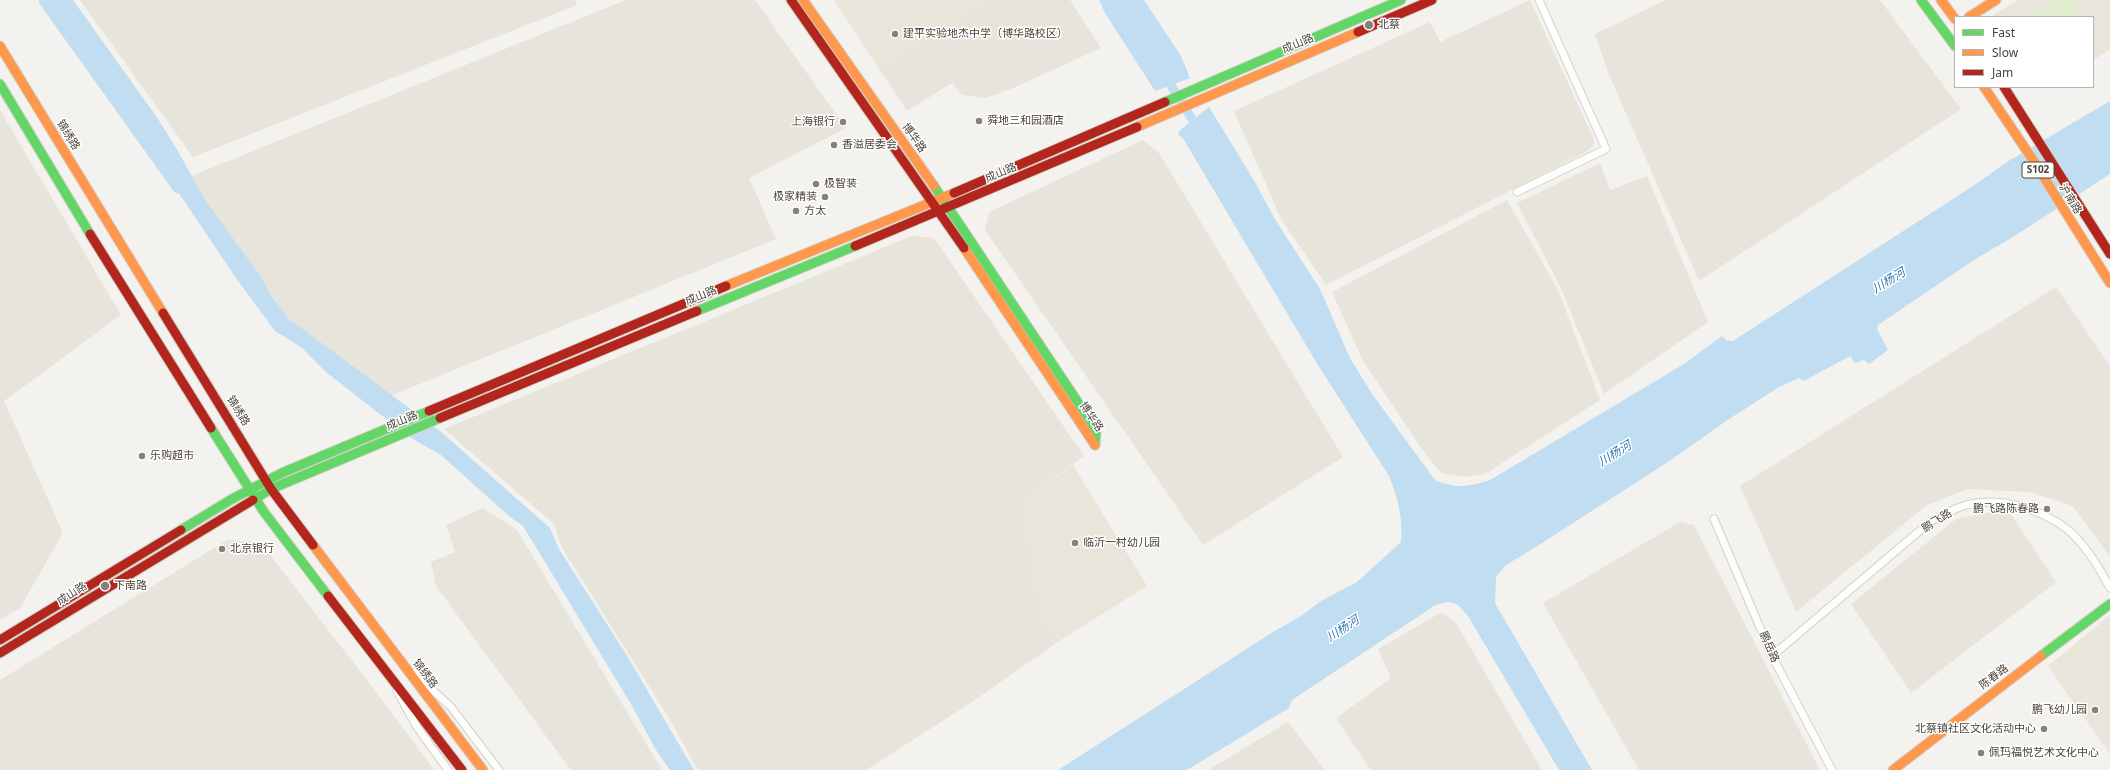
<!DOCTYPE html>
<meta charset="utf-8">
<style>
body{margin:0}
#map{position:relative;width:2110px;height:770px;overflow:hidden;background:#f4f2ee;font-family:"Noto Sans",sans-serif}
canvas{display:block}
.legend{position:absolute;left:1954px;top:16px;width:140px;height:72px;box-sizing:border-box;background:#fff;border:1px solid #b7b4b0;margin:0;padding:5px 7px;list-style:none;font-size:12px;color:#4b4439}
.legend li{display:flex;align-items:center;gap:8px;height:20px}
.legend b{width:20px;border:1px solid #b7b4b0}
</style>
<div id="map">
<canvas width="2110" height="770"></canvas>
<ul class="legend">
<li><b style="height:5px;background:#63d668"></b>Fast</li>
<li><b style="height:5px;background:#ff974d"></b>Slow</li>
<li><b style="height:5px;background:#b3261e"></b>Jam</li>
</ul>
</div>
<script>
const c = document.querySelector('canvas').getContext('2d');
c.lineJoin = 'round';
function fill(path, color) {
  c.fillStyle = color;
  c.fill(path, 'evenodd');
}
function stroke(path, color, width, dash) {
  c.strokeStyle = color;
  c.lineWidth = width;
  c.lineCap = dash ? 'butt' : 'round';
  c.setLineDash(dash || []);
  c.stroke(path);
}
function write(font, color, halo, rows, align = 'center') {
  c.font = font + ' "Noto Sans","Noto Sans SC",sans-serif';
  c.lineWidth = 3;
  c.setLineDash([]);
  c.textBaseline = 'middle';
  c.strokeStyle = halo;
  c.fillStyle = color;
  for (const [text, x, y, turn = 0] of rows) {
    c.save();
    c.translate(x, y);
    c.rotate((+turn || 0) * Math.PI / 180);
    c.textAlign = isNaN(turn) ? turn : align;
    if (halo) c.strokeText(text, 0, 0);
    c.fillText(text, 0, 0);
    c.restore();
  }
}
fill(new Path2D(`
 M 80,0 L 575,0 L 577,5 L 193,157 Z
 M 626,0 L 755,0 L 846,128 L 749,178 L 776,239 L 368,405 L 236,278 L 184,179 Z
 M 987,0 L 1070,0 L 1101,48 L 1013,88 L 986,98 L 962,95 L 952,83 L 907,111 L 879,69 Z
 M 1530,0 L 1595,142 L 1588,151 L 1326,285 L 1281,219 L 1234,111 L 1430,22 L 1440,42 Z
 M 1666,0 L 1880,0 L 1961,109 L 1699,281 L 1608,72 L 1595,34 Z
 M 0,110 L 121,315 L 4,401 L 63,533 L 20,608 L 0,620 Z
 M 1143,140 L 1159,153 L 1343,457 L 1203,545 L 985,230 L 989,212 Z
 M 1600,163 L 1610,190 L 1647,176 L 1708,322 L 1604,394 L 1561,288 L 1517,203 Z
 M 1507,200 L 1558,290 L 1600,400 L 1485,474 L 1464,477 L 1441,473 L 1421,448 L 1363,361 L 1332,292 Z
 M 912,236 L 934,238 L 1084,456 L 1022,501 L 1041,615 L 1059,641 L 972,702 L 866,770 L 698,770 L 667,715 L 562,548 L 554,524 L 444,429 Z
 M 2056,287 L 2110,366 L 2110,557 L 2073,506 L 2030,492 L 1967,489 L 1927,505 L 1796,612 L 1740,486 Z
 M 483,508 L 517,530 L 662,770 L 571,770 L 436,586 L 431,562 L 455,552 L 446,525 Z
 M 2009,511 L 2056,582 L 1911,693 L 1851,604 L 1956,519 L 1987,513 Z
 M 1680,522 L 1694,525 L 1820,770 L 1639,770 L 1543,603 Z
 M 227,540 L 260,542 L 383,701 L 434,770 L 0,770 L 0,680 Z
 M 1442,612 L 1456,623 L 1542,770 L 1371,770 L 1336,718 L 1391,678 L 1378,649 Z
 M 1288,722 L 1325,770 L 1208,770 Z`), '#e7e4dc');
fill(new Path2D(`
 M 834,0 L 987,0 L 879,69 Z
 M 2018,0 L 2110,0 L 2110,50 L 2093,60 L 2093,17 L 1991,17 Z
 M 1073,465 L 1147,586 L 1059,641 L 1041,615 L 1022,501 Z
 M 2110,615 L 2110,754 L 2048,666 Z`), '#eae5da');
fill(new Path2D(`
 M 2059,0 L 2071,0 L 2082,17 L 2032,17 Z`), '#e1eecf');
fill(new Path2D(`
 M 50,0 L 73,0 L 158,119 L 176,148 L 207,203 L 261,277 L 272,297 L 289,319 L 440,431 L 550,528 L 559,549 L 626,654 L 694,770 L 670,770 L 656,750 L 631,704 L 523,526 L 510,517 L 441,455 L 416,441 L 377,412 L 326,372 L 301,347 L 275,331 L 236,278 L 180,195 L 175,180 L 75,41 L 66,15 Z
 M 1099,0 L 1144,0 L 1181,56 L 1190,78 L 1155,91 L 1105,13 Z
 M 2110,101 L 2110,174 L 2013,237 L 1977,258 L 1878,325 L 1877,329 L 1888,350 L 1869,364 L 1864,360 L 1855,363 L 1850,356 L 1804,381 L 1799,378 L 1779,387 L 1726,421 L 1671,460 L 1539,545 L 1506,565 L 1496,577 L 1495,603 L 1592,770 L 1559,770 L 1468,616 C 1457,602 1451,598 1434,606 L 1292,700 L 1289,708 L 1187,770 L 1058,770 L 1273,632 L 1301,616 L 1321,601 L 1357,582 L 1401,542 C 1403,518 1398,498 1389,476 L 1316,362 L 1184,140 L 1178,134 L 1180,130 L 1209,107 L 1253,179 L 1276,221 L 1320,289 L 1350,358 L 1372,394 L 1435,480 C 1455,489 1469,487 1490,480 L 1684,364 L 1722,336 L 1726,340 L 1733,341 L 1973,186 L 2010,160 Z`), '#c0ddf1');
stroke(new Path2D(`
 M 1165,76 L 1199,130`), '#c0ddf1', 9);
stroke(new Path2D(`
 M 46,0 L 179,186`), '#c0ddf1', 15);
const street = new Path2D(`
 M 1517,192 L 1606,149 L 1539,0
 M 1714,519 L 1772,656 L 1832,770
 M 1772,656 L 1930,522 C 1942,515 1953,509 1966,505 C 2000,496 2040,509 2067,529 C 2085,544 2099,567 2110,588
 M 414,673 L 451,707 L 499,770
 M 397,691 L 417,727 L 448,770`);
const fast = new Path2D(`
 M 1921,0 L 1955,46
 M 0,84 L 90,234
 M 1165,102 L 1401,0
 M 934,186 L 1091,422 L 1096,433 L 1095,445
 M 697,311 L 855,246
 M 211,428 L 264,512 L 328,596
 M 253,500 L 271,489 L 440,418
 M 181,530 L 232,499 L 284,472 L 429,411
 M 2041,656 L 2110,604`);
const slow = new Path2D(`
 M 803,0 L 934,186
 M 1941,0 L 1955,19
 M 1969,17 L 1996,0
 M 0,46 L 163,313
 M 1984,87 L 2033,160 L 2110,283
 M 1137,127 L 1358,32
 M 964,248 L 1095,445
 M 726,286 L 954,193
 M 313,545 L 483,770
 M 1893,770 L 2041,656`);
const jam = new Path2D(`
 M 791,0 L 964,248
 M 1358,32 L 1432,0
 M 2004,87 L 2110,254
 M 954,193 L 1165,102
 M 90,234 L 211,428
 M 855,246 L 1137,127
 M 163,313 L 271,489 L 313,545
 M 429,411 L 726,286
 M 440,418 L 697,311
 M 328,596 L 462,770
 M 0,640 L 181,530
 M 0,653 L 253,500`);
stroke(street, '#d2d0cb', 9);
stroke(fast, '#d3cfc5', 11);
stroke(slow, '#d3cfc5', 11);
stroke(jam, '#d3cfc5', 11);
stroke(street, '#fdfdfc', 7);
stroke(fast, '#63d668', 9);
stroke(slow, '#ff974d', 9);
stroke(jam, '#b3261e', 9);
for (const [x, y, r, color] of [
 [1369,25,5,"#868178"],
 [895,34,4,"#868178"],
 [979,121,4,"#868178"],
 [843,122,4,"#868178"],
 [834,145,4,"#868178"],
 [816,184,4,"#868178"],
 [825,197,4,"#868178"],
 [796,211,4,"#868178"],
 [142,456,4,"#868178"],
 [2047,509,4,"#868178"],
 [1075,543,4,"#868178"],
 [222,549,4,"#868178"],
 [105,586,5,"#868178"],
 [2095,710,4,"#868178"],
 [2044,729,4,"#868178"],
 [1981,753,4,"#868178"]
]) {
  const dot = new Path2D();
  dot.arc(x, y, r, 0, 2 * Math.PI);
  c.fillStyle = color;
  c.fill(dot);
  stroke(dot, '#fff', 1.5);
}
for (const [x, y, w] of [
 [2038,170,32]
]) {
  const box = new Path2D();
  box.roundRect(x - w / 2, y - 8, w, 16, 3);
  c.fillStyle = '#fff';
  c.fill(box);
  stroke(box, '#4b4439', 1);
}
write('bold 10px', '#4b4439', null, [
 ["S102",2038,170]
]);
write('11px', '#4b4439', '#fff', [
 ["北蔡",1378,25],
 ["建平实验地杰中学（博华路校区）",903,34],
 ["舜地三和园酒店",987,121],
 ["上海银行",835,122,"right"],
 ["香溢居委会",842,145],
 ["极智装",824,184],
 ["极家精装",817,197,"right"],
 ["方太",804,211],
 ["乐购超市",150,456],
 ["鹏飞路陈春路",2039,509,"right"],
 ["临沂一村幼儿园",1083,543],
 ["北京银行",230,549],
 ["下南路",114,586],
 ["鹏飞幼儿园",2087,710,"right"],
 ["北蔡镇社区文化活动中心",2036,729,"right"],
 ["佩玛福悦艺术文化中心",1989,753]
], 'left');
write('11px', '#4b4439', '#fff', [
 ["成山路",1298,44,-23],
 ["锦绣路",68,135,59],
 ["博华路",914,138,55],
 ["成山路",1001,173,-23],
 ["沪南路",2070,199,59],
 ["成山路",701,296,-22],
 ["锦绣路",238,411,59],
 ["博华路",1091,417,56],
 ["成山路",402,421,-22],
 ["鹏飞路",1937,521,-32],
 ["成山路",72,594,-32],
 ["鹏岳路",1769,647,66],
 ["锦绣路",425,674,53],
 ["陈春路",1994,677,-37]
]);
write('italic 12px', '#2e7ab2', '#fff', [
 ["川杨河",1889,281,-32],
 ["川杨河",1615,454,-32],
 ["川杨河",1343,629,-34]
]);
</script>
